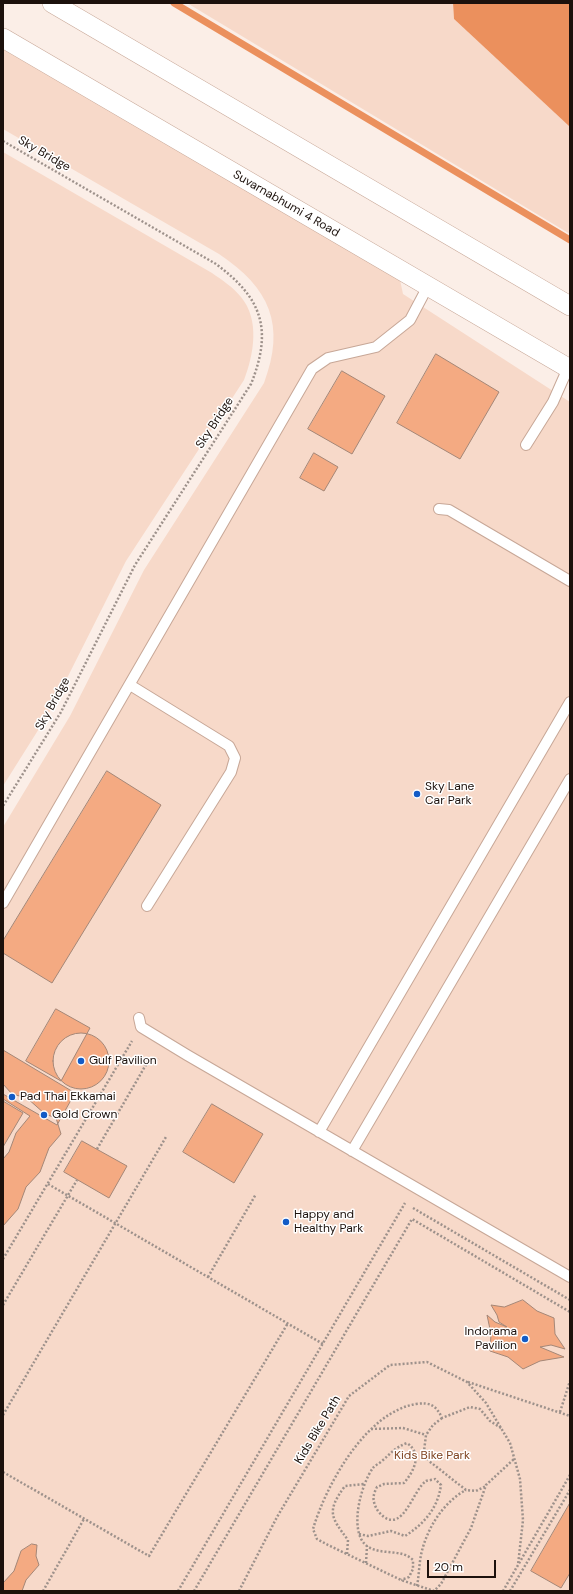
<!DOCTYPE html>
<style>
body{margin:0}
#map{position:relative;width:573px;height:1594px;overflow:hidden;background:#fbeee7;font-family:"DM Sans",sans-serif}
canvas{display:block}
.frame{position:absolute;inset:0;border:4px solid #1c110c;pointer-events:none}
.scale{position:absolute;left:427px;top:1560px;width:69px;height:18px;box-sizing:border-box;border:2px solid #1c110c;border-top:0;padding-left:5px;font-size:12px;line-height:14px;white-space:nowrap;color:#1c110c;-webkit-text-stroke:3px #fff;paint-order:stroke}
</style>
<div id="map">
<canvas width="573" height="1594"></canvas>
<div class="frame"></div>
<div class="scale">20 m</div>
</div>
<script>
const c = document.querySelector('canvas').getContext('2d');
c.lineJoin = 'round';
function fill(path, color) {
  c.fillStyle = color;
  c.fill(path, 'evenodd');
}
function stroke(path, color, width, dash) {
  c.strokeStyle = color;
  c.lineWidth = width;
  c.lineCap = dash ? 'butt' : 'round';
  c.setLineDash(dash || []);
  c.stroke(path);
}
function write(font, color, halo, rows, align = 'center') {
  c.font = font + ' "DM Sans",sans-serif';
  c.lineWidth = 3;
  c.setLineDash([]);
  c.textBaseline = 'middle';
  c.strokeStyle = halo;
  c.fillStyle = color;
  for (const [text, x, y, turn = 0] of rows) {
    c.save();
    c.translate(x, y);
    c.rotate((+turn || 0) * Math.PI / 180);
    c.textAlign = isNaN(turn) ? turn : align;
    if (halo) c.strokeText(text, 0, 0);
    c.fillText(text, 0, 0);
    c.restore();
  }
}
fill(new Path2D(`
 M 187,3 L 453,3 L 454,19 L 570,127 L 570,234 Z
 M 3,47 L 399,275 L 403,294 L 570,402 L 570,1591 L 3,1591 L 3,827 L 70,716 L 144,570 L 264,383 C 286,325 270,288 219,254 L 3,129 Z
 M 3,152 L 212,273 C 222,280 233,287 241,297 C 260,320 254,354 244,380 L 126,561 L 52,708 L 3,786 Z`), '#f7d9c9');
fill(new Path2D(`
 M 453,3 L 570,3 L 570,127 L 454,19 Z`), '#eb905d');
stroke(new Path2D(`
 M 174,3 L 570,240`), '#eb905d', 7);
const building = new Path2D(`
 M 436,354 L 499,392 L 460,459 L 397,423 Z
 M 342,371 L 385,396 L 352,454 L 308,429 Z
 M 314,453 L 338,467 L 324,491 L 300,478 Z
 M 107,771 L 161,805 L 52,983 L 3,953 L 3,941 Z
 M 56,1009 L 90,1028 L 61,1081 L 26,1061 Z
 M53 1061a28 28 0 1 1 56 0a28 28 0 1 1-56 0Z
 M 3,1050 L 75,1093 L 57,1125 L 3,1094 Z
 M 3,1084 L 12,1094 L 27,1098 L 45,1114 L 56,1118 L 61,1134 L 49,1148 L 40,1172 L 26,1187 L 18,1209 L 3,1226 L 3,1147 L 23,1113 L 3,1101 Z
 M 3,1099 L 30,1116 L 16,1133 L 9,1152 L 3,1159 Z
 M 212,1104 L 263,1134 L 234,1183 L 183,1152 Z
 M 82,1141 L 127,1166 L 109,1198 L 64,1172 Z
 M 523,1300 L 537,1311 L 554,1318 L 555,1334 L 565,1349 L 551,1345 L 540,1347 L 564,1357 L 540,1361 L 523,1369 L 508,1357 L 490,1351 L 491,1334 L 487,1315 L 495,1322 L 507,1327 L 499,1322 L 497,1315 L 491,1305 L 504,1307 Z
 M 570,1503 L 570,1573 L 561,1588 L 531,1571 Z
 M 32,1544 L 37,1545 L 36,1556 L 39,1565 L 26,1580 L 22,1591 L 3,1591 L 3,1583 L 14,1571 L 21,1551 Z`);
fill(building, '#f4aa82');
stroke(building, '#a58777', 1);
const lane = new Path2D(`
 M 526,445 L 553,402 L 568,368
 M 439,509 L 449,510 L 570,581
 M 130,685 L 229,746 L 235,758 L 231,772 L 147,906
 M 3,903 L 312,369 L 328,358 L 376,347 L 410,320 L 428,286
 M 139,1018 L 141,1027 L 187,1055 L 570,1277
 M 319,1132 L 570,702
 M 352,1151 L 570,779`);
const street = new Path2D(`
 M 52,3 L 570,306
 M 3,38 L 570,369`);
stroke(lane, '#c7a797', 12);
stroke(street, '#c7a797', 20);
stroke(new Path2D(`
 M 3,141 L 216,264 C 262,298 273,329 251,384 L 135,565 L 61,712 L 3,806
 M 97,1149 L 147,1063 L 159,1059
 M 48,1184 L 323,1344
 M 413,1208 L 570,1300
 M 3,1259 L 132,1041
 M 208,1277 L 256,1194
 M 3,1305 L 77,1180
 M 468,1382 L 570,1416
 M 560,1412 L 570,1381
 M 3,1415 L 166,1137
 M 442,1418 L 433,1425 L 426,1435 L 424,1451 L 429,1461 L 466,1490 L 476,1491 L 486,1486
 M 501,1428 L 490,1421 L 480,1409 L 470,1407 L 442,1418 C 436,1405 430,1402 416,1404 C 366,1412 326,1485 313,1529 L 317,1539 L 328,1545 L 401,1580 L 434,1591 L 441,1584 L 471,1528 L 486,1485 L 514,1459
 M 371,1429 L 403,1428 L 426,1435
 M 3,1472 L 149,1556 L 288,1323
 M 359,1534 L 368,1536 L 391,1531 L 405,1536 C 424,1524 438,1508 441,1485 L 435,1479 C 433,1480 429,1480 426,1481 C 413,1490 404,1531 384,1517 C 380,1514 376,1509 375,1505 C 372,1498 374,1493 377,1487 L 384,1484 L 404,1483 C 414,1471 423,1454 407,1443 C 396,1447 391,1453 382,1461 C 379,1464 375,1465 373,1468 C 361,1484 348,1532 367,1546 C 381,1556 401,1548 413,1560 L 413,1569 L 409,1577 L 401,1580
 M 347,1554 L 348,1540 C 331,1517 326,1512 345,1486 L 364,1484
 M 366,1563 L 367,1546
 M 417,1586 C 419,1576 419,1565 421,1555 C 426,1530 443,1502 466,1490
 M 43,1591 L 84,1519
 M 178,1591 L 405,1203
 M 194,1591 L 412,1219 L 570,1312
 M 239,1591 L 277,1517 L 349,1396 L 390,1365 L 427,1362 L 467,1382 L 486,1403 L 510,1443 L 520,1479 L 523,1520 L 518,1565
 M 503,1591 L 570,1475
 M 510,1591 L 570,1490`), '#9d918b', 2.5, [2, 2]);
stroke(lane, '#fff', 10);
stroke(street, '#fff', 19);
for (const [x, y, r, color] of [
 [417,794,4,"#135bc6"],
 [81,1061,4,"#135bc6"],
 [12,1097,4,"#135bc6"],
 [44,1115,4,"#135bc6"],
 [286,1222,4,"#135bc6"],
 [525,1339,4,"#135bc6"]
]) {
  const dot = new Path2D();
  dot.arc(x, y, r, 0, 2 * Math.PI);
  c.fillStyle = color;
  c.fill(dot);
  stroke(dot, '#fff', 1.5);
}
write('12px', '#1c110c', '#fff', [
 ["Sky Bridge",44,154,30],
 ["Suvarnabhumi 4 Road",286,204,30],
 ["Sky Bridge",215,423,-57],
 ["Sky Bridge",53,704,-61],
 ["Kids Bike Path",318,1430,-59]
]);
write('12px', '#1c110c', '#fff', [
 ["Sky Lane",425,787],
 ["Car Park",425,801],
 ["Gulf Pavilion",89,1061],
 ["Pad Thai Ekkamai",20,1097],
 ["Gold Crown",52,1115],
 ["Happy and",294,1215],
 ["Healthy Park",294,1229],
 ["Indorama",517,1332,"right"],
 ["Pavilion",517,1346,"right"]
], 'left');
write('12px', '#7f4320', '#fff', [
 ["Kids Bike Park",432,1456]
]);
</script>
